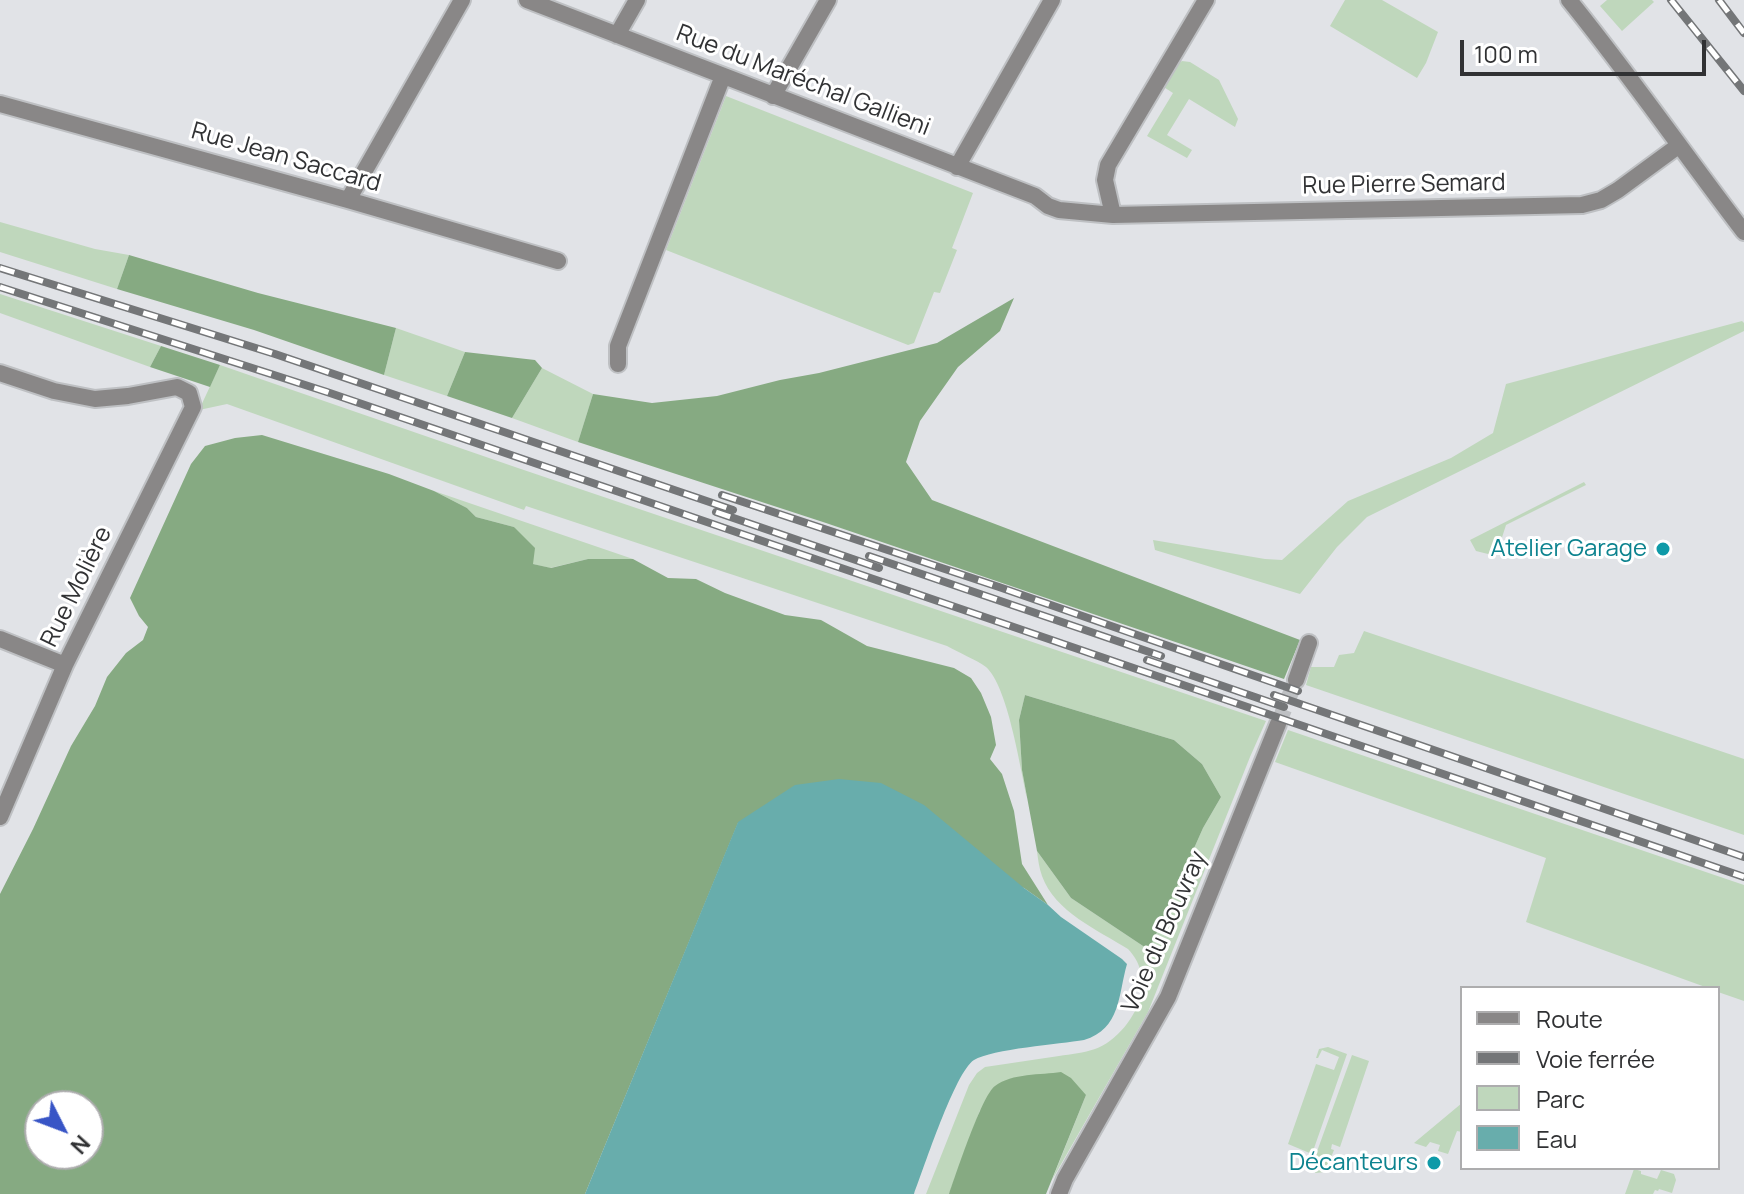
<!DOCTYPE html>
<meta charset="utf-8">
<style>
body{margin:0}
#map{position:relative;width:1744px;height:1194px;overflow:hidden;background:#e1e3e7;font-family:Manrope,sans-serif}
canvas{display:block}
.legend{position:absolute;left:1460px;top:986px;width:260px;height:184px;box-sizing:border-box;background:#fff;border:2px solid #adadae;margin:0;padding:10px 14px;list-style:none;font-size:24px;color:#313234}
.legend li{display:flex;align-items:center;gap:16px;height:40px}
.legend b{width:40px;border:2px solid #adadae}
.north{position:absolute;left:24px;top:1090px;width:80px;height:80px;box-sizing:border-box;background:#fff;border:2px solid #adadae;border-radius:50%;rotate:132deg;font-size:22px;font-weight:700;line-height:32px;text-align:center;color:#313234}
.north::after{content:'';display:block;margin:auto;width:28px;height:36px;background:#3855c6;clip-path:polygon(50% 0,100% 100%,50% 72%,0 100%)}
.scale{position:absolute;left:1460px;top:40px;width:246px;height:36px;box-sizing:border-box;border:4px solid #313234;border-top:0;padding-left:10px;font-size:24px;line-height:28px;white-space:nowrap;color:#313234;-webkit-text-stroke:6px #fff;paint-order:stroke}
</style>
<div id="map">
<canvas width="1744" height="1194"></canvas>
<ul class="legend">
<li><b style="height:10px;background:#898787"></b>Route</li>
<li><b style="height:10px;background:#747678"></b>Voie ferrée</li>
<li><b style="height:22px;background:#bfd7bc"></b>Parc</li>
<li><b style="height:22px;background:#68adac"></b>Eau</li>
</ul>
<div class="north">N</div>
<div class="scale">100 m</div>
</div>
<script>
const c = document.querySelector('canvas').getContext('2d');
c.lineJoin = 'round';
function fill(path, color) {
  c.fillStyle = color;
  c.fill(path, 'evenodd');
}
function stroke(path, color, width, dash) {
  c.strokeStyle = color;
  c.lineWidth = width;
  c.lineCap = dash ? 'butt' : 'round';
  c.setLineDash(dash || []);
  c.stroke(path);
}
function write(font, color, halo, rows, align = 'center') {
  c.font = font + ' Manrope,sans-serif';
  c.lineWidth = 6;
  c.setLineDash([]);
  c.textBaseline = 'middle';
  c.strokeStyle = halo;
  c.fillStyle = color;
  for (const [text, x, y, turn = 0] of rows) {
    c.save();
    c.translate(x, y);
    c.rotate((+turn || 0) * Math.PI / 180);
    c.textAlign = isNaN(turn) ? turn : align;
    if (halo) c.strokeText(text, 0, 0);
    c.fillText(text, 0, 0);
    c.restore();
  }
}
fill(new Path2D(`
 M 1345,0 L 1382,0 L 1438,32 L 1426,63 L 1417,78 L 1330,26 Z
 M 1607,0 L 1652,0 L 1654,2 L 1622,31 L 1600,6 Z
 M 1182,61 L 1190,62 L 1219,80 L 1238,119 L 1235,127 L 1189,99 L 1167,135 L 1192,150 L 1187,158 L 1147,136 L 1173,93 L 1162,86 L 1176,65 Z
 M 726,96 L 973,193 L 952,248 L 957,250 L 940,293 L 934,292 L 914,343 L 908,345 L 666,250 Z
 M 0,222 L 95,249 L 129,255 L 117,289 L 0,252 Z
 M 0,294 L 161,346 L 150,367 L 0,313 Z
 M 1742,321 L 1744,323 L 1744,331 L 1367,517 L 1337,547 L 1300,594 L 1155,550 L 1153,540 L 1265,559 L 1282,560 L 1348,501 L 1451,458 L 1493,433 L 1506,384 Z
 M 396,328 L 465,352 L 447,396 L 384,375 Z
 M 220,365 L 515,467 L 1266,721 L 1250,757 L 1148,1012 L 1052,1180 L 1086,1095 L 980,1110 L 949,1194 L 926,1194 L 969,1085 L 977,1073 L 985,1067 C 1010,1063 1034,1060 1059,1056 C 1071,1054 1084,1053 1095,1049 C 1116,1042 1137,1016 1141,994 C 1143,975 1141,963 1128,949 C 1098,930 1055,912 1042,876 C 1039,868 1038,859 1037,851 L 1071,898 L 1149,950 L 1203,828 L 1221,797 L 1202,764 L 1174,740 L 1025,695 L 1019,720 L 1022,770 L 1027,798 C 1020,767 1008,687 986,667 C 975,659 959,653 947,646 L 526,506 L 524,510 L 227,404 L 199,410 Z
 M 542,368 L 593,394 L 578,442 L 512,418 Z
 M 1584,482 L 1586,485 L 1506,525 L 1496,556 L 1476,551 L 1470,540 Z
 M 434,491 L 633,559 L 588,559 L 550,568 L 533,564 L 514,527 L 476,517 L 467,508 Z
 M 1364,631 L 1744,759 L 1744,835 L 1306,685 L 1311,667 L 1334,667 L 1339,655 L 1354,653 Z
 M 1288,730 L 1744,885 L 1744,1001 L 1718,992 L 1718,988 L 1708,988 L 1526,922 L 1546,858 L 1275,762 Z
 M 1328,1047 L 1347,1054 L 1312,1154 L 1288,1144 L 1316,1064 L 1334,1070 L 1339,1057 L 1322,1050 L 1318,1058 L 1316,1058 L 1319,1049 Z
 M 1352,1055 L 1369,1061 L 1340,1147 L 1332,1144 L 1331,1149 L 1334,1150 L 1325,1172 L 1315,1173 L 1315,1157 Z
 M 1462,1103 L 1462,1132 L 1457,1131 L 1448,1154 L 1438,1151 L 1440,1145 L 1430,1142 L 1426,1147 L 1414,1143 Z
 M 1634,1169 L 1641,1171 L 1641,1174 L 1657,1179 L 1661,1170 L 1674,1174 L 1676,1180 L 1672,1193 L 1659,1189 L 1658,1191 L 1655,1190 L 1653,1194 L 1625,1194 Z`), '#bfd7bc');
fill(new Path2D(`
 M 129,255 L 258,293 L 396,328 L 384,375 L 254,330 L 117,289 Z
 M 1014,298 L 1000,331 L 958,367 L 920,421 L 906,462 L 932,500 L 1300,640 L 1284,679 L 826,523 L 578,442 L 593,394 L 652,403 L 717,396 L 780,380 L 819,373 L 937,343 Z
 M 161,346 L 220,365 L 210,387 L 150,367 Z
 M 465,352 L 535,360 L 542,368 L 512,418 L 447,396 Z
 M 262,435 L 389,474 L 434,491 L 467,508 L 476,517 L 514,527 L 535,548 L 533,564 L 551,568 L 588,559 L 633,559 L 668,578 L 696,579 L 725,593 L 785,615 L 821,620 L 867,646 L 954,668 L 971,678 L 981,693 L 991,717 L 996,745 L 990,759 L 1002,774 L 1014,811 L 1022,864 L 1048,905 L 1024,888 L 738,823 L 585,1194 L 0,1194 L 0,894 L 33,829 L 71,746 L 95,706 L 107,677 L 126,653 L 143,640 L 148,627 L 139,616 L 130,598 L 191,464 L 205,446 L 235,438 ZM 40,1106 L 88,1106 L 88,1154 L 40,1154 Z
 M 1025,695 L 1174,740 L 1202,764 L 1221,797 L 1203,828 L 1149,950 L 1071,898 L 1037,851 L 1022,770 L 1019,720 Z
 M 1061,1072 L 1071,1078 L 1086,1095 L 1046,1194 L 949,1194 C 956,1174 982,1095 995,1086 C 1012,1073 1041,1075 1061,1072 Z`), '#86aa82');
fill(new Path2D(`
 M 839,779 L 881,783 L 924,805 L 1024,888 L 1048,905 L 1061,917 L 1122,959 L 1127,964 C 1118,995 1121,1029 1084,1040 C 1060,1044 992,1049 974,1060 C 955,1072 924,1168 914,1194 L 585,1194 L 738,822 L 795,785 Z`), '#68adac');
stroke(new Path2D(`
 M 1278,724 L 1296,680`), '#bec0c3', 16, [16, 8]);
const street = new Path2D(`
 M 527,0 L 1035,196 L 1048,206 L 1059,210 L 1113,215 L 1582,205 L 1601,200 L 1618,190 L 1678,146
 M 1569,0 C 1630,75 1685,155 1744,232
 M 617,35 L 637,0
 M 773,96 L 828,0
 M 0,104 L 348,200 L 558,261
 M 957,167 L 1052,0
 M 348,200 L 462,0
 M 1113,215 L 1105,180 L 1108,165 L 1206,0
 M 618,364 L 618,346 L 723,76
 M 0,373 L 54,391 L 95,399 L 128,396 L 177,387 L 189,393 L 193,407 L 65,665 L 0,817
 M 0,639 L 65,665
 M 1296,680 L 1309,643
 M 1059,1194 L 1065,1179 L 1168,997 L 1278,724`);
stroke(street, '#bec0c3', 20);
stroke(street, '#898787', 16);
const rail = new Path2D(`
 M 1671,0 L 1744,91
 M 1719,0 L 1744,33
 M 0,268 L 275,354 L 733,510
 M 0,287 L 327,392 L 1744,877
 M 722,495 L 999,587 L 1298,691
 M 716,512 L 879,568
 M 869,556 L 1161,656
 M 1147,660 L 1284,707
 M 1274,695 L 1744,857`);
stroke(rail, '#747678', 8);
stroke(rail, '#fff', 5, [15]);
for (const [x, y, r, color] of [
 [1663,549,8,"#0f9aa8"],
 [1434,1163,8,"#0f9aa8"]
]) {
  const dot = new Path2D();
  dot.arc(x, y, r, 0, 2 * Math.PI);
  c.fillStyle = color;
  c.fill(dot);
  stroke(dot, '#fff', 3);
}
write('24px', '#313234', '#fff', [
 ["Rue du Maréchal Gallieni",803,81,21],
 ["Rue Jean Saccard",286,158,16],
 ["Rue Pierre Semard",1404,185,-1],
 ["Rue Molière",77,587,-64],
 ["Voie du Bouvray",1165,932,-66]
]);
write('24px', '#0d838f', '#fff', [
 ["Atelier Garage",1647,549],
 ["Décanteurs",1418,1163]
], 'right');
</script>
